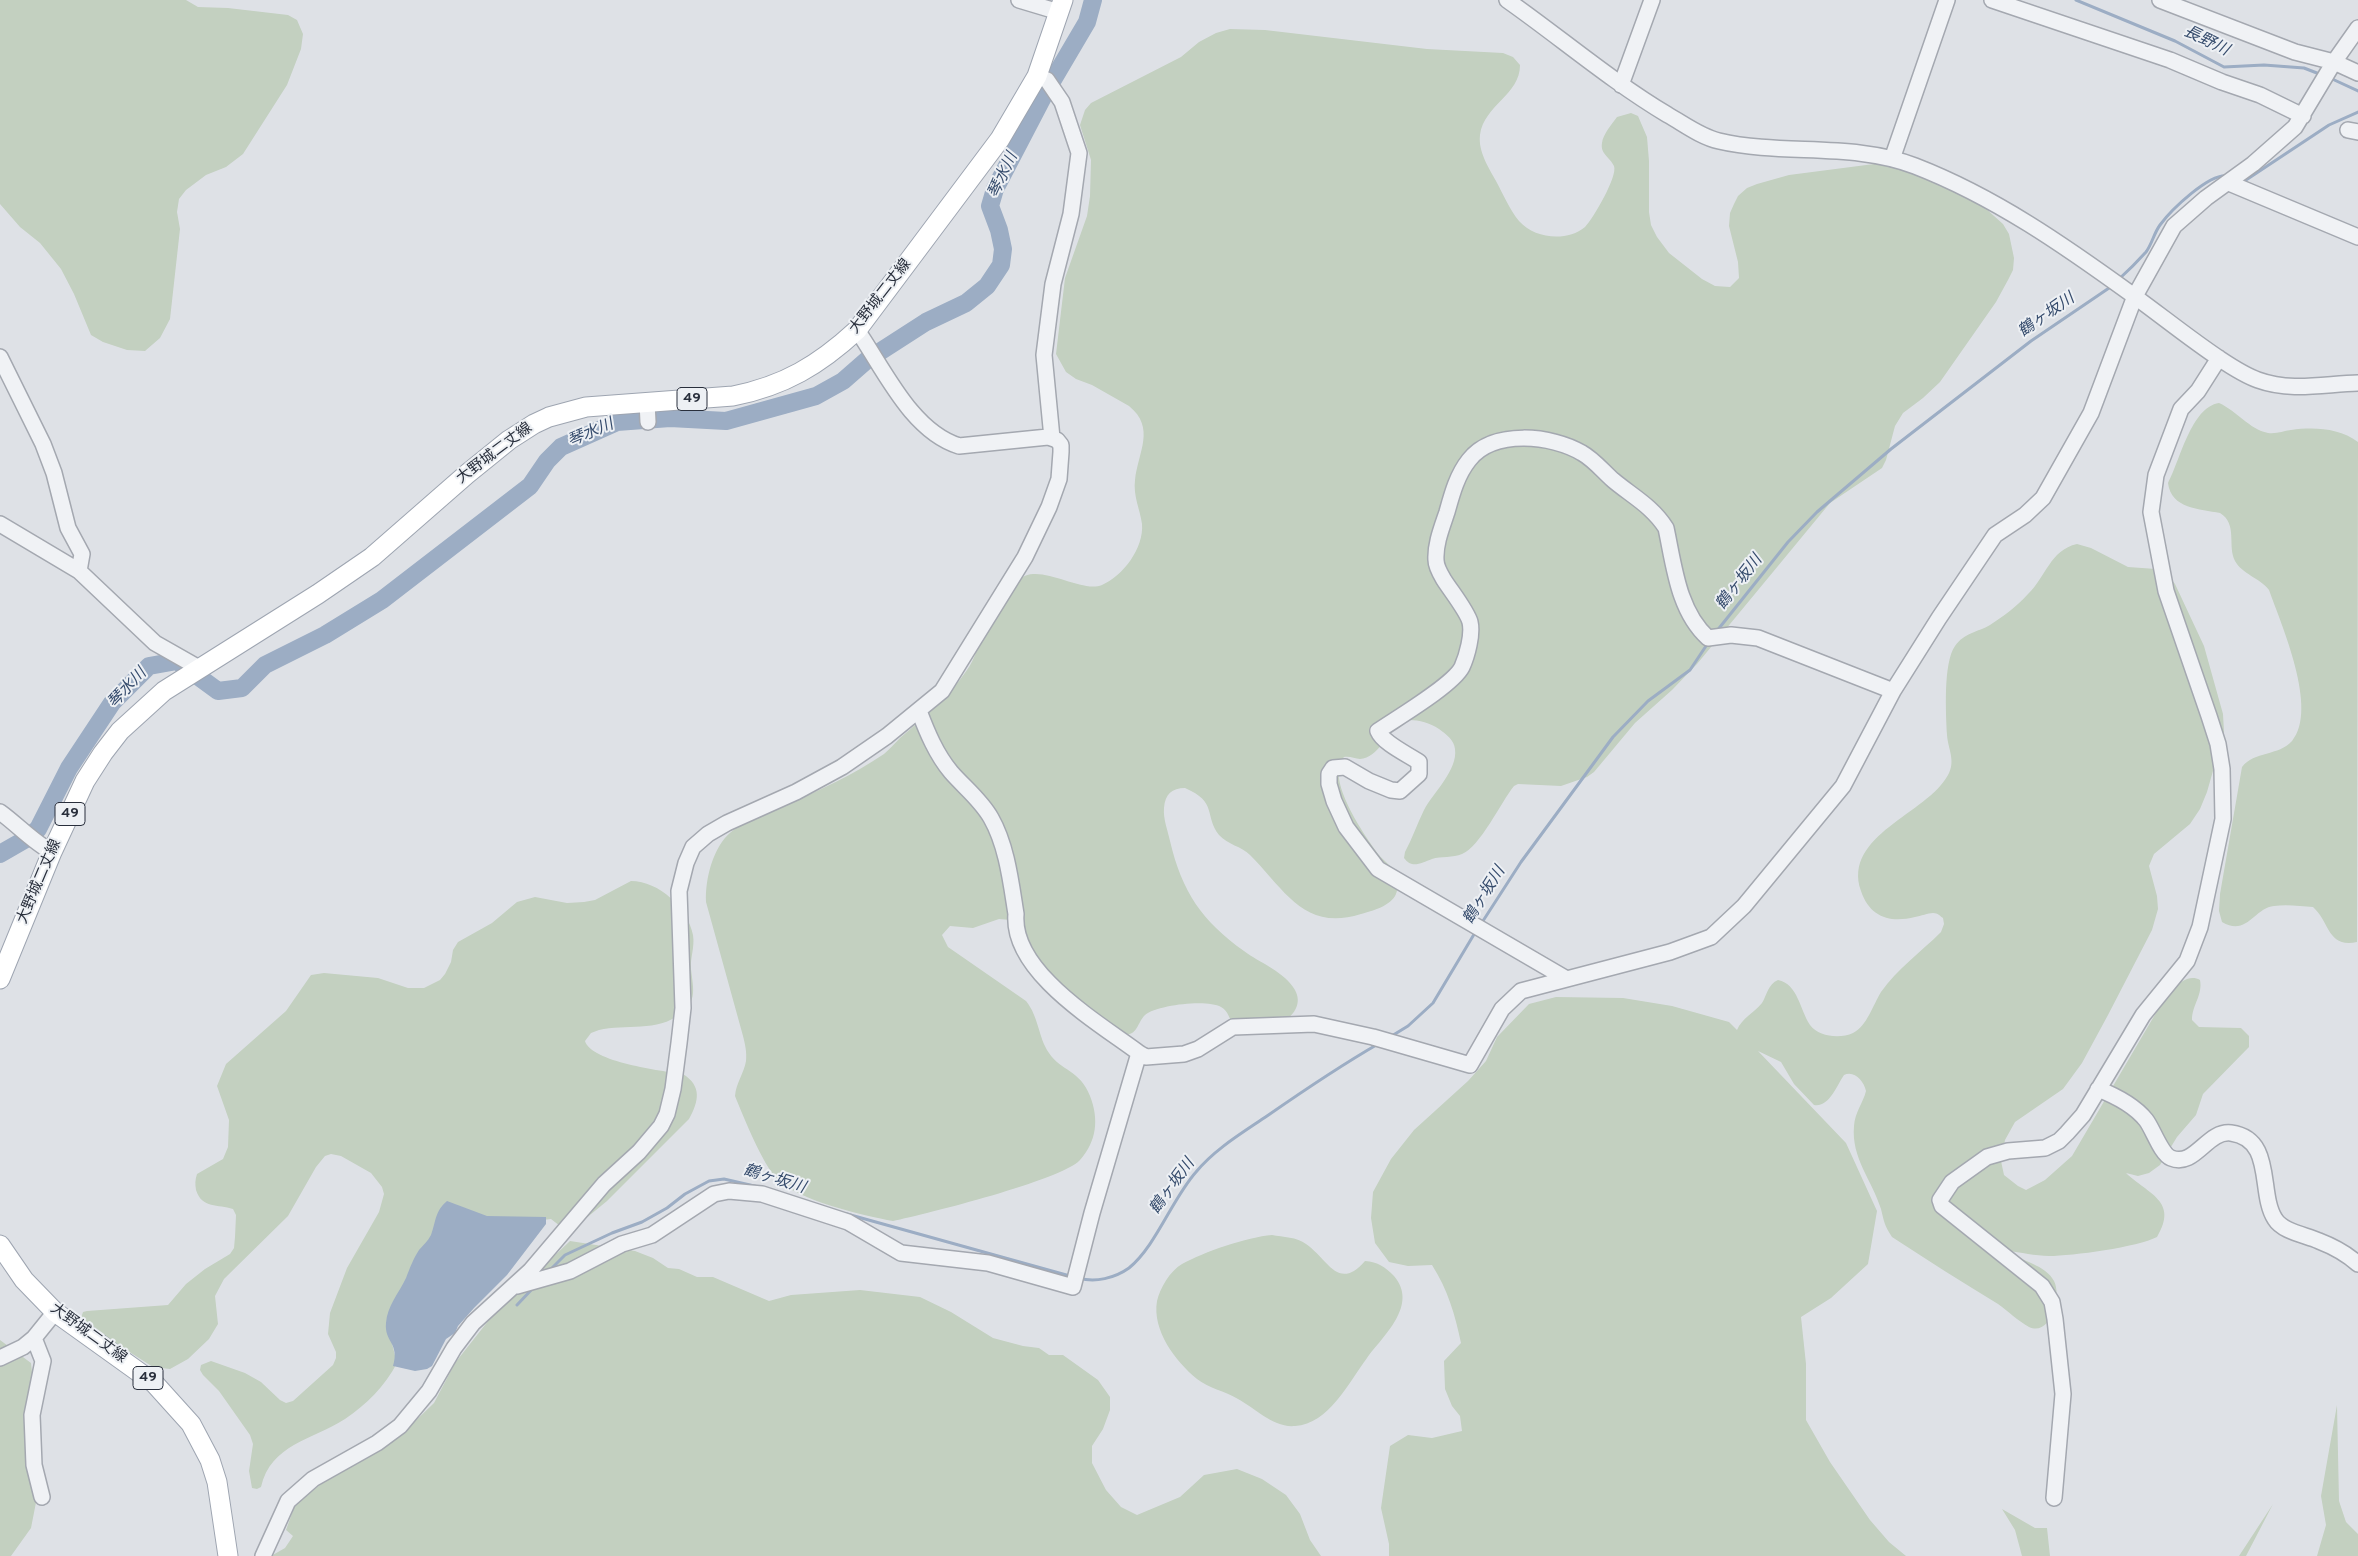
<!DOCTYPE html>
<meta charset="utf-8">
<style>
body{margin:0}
canvas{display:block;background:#dee1e6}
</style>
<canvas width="2358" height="1556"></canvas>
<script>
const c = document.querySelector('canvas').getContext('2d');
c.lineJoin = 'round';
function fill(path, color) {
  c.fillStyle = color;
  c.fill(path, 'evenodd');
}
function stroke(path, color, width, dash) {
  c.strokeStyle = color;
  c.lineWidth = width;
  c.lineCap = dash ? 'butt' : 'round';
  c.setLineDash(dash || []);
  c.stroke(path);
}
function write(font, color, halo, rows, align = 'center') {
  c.font = font + ' Overpass,"Noto Sans JP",sans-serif';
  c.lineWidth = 4;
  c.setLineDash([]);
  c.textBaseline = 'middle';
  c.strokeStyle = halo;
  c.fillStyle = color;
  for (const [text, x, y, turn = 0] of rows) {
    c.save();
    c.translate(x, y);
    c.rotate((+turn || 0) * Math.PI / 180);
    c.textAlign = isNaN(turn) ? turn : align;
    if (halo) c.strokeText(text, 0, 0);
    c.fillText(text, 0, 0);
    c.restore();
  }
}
fill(new Path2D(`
 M 0,0 L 186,0 L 198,7 L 228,8 L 288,15 L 297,20 L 303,34 L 301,49 L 287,85 L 243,154 L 226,167 L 206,175 L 186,190 L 179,199 L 177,212 L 180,229 L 170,319 L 160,338 L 145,351 L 127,350 L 103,342 L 91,335 L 74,294 L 61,269 L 40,243 L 20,227 L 0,204 Z
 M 1230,29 L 1265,30 L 1427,49 L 1503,53 L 1513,57 L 1520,65 C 1520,95 1484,105 1480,135 C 1478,152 1489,168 1496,181 C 1503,194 1510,210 1519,221 C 1535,239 1567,242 1585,227 C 1593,219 1618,176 1614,166 C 1610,157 1600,154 1602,143 C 1603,134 1612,124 1617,117 L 1631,113 L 1638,116 L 1647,137 L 1649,161 L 1649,212 L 1651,225 L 1657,237 L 1669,253 L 1702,279 L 1715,286 L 1730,287 L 1739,278 L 1738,262 L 1729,226 L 1730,213 L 1734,204 L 1738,196 L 1747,188 L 1757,184 L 1789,175 L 1874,164 L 1907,168 L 1984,207 L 2003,224 L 2009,234 L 2014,258 L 2013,270 L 2008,280 L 1996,302 L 1940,382 L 1923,398 L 1903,413 L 1895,426 L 1886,460 L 1882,468 L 1830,503 L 1697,664 L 1672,690 L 1635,723 L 1594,772 L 1587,777 L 1561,786 L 1518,784 L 1514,786 C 1501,802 1480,847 1462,854 C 1453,858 1441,856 1432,859 C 1421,863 1412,869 1404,858 L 1405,852 C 1412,839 1417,824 1424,810 C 1433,793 1458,770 1455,749 C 1454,740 1446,734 1439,729 C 1425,720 1410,718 1394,722 C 1386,736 1379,757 1360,759 C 1355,759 1350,756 1344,757 C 1324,778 1365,836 1379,855 C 1384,861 1391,865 1394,872 C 1397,878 1399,887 1396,894 C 1391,906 1372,911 1361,914 C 1304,932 1285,890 1250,855 C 1241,846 1228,845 1219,835 C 1204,816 1218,802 1185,788 C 1172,788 1165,794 1164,808 C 1163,819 1168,831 1170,841 C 1182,892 1202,921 1244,951 C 1260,963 1285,972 1295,990 C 1309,1016 1267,1034 1247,1034 C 1243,1031 1235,1027 1232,1022 C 1228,1016 1228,1011 1221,1007 C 1207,999 1157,1005 1145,1015 C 1137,1023 1138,1035 1124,1035 L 1063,993 L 1011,920 L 999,919 L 973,928 L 950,926 L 942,935 L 948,947 L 1026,1001 C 1039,1017 1038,1037 1049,1053 C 1061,1071 1080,1070 1090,1096 C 1099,1119 1097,1141 1080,1160 C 1062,1180 926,1214 893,1221 C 864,1216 797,1200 777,1179 C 762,1163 744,1118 735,1096 C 736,1083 744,1073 746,1061 C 747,1052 745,1044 743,1036 L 706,902 C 705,879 713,847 731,832 C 746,819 768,812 786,805 C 820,790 853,775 884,754 C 890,749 895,743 900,738 C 924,717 949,697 967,670 C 975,659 978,645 984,632 C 989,620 1009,591 1018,581 C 1037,560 1080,594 1102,585 C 1123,576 1144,548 1142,524 C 1140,509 1133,496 1135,480 C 1138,452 1156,428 1129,406 L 1092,385 L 1076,379 L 1066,372 L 1056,354 L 1065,278 L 1087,216 L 1090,196 L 1091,160 L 1080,125 L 1085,110 L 1091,103 L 1181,57 L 1199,42 L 1216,33 Z
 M 2219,403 C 2237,411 2249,429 2268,433 C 2277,434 2283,431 2291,430 C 2314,427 2339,428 2358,442 L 2357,942 C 2327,948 2330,922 2313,907 C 2301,906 2286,904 2274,906 C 2254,908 2247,937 2222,922 L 2219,911 L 2220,894 L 2242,767 C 2254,751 2279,756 2292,741 C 2319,709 2281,624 2269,590 C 2260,578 2242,574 2235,561 C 2227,546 2238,524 2220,513 C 2200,509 2171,509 2168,483 C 2180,461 2191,407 2219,403 Z
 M 2077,544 L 2091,548 L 2128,567 L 2156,569 L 2168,575 L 2175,584 L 2204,646 L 2223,714 L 2224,732 L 2207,792 L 2200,809 L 2190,824 L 2154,854 L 2149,866 L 2157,896 L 2158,909 L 2152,930 L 2108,1015 L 2082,1063 L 2063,1089 L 2015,1122 L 2005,1140 L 2001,1161 L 2004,1175 L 2018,1186 L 2026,1190 L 2045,1180 L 2072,1156 L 2160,1006 C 2168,995 2184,971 2200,980 C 2203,995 2192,1005 2192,1020 L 2199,1027 L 2241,1028 L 2249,1036 L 2249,1047 L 2203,1094 L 2196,1115 L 2177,1137 L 2160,1165 L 2149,1173 L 2138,1176 L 2126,1173 C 2148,1194 2179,1201 2157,1237 C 2138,1247 2072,1256 2049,1256 C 2035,1256 2021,1252 2007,1251 C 2021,1261 2046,1265 2054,1281 C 2062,1296 2051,1337 2029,1327 C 2018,1321 2008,1311 1998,1304 C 1962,1282 1927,1260 1892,1237 C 1884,1225 1884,1221 1881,1209 C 1872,1180 1851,1158 1854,1126 C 1855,1112 1863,1103 1866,1091 C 1864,1081 1854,1070 1844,1075 C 1837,1085 1829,1108 1814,1105 L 1794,1084 L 1781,1062 L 1758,1051 L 1846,1143 L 1877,1211 L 1868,1264 L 1831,1298 L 1801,1317 L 1806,1364 L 1806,1420 L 1830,1462 L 1870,1520 L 1889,1542 L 1906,1556 L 1389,1556 L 1389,1544 L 1381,1508 L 1390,1446 L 1408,1435 L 1432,1438 L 1462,1431 L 1460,1416 L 1452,1406 L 1445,1389 L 1444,1361 L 1461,1343 C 1455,1315 1448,1290 1432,1265 L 1408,1266 L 1389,1262 L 1375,1243 L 1371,1218 L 1373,1192 L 1391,1159 L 1414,1130 L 1468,1081 L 1486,1061 L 1497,1037 L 1529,1004 L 1556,997 L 1623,998 L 1672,1006 L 1729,1022 L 1737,1030 C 1742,1018 1754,1013 1762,1003 C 1767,995 1768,984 1778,980 C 1798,984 1800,1010 1810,1025 C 1819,1037 1840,1039 1853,1033 C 1867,1026 1873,1005 1881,992 C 1897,969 1921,952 1941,932 L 1944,924 L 1943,918 C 1940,916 1938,913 1933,913 C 1928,913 1921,916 1915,917 C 1891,923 1870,918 1861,891 C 1842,835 1927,814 1948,775 C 1956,761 1948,749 1947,735 C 1946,714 1943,663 1955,646 C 1964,633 1978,632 1990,625 C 2004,616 2017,606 2028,594 C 2046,577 2050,550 2077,544 Z
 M 631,881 C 659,881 688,908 693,935 C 695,947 690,958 691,969 C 693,988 698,1001 680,1014 C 658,1032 625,1024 599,1030 L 591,1033 L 585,1041 C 591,1062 662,1071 683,1074 C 702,1086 699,1101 689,1119 L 607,1201 L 579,1224 L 560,1226 L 551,1219 L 534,1221 L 390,1336 L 397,1363 C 385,1386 366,1405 345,1419 C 312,1440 271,1444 261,1487 L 257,1489 L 252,1488 L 249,1471 L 253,1444 L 250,1435 L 219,1391 L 203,1375 L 200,1370 L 201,1365 L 211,1361 L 245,1373 L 261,1382 L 280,1400 L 286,1403 L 293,1401 L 333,1365 L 336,1358 L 336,1352 L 328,1334 L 330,1313 L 347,1268 L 379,1212 L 384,1194 L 382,1187 L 371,1173 L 341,1156 L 331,1154 L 325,1156 L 316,1167 L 288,1216 L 224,1279 L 215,1296 L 218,1324 L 209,1339 L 188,1359 L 170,1369 L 153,1367 L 84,1323 L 81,1318 L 83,1312 L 87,1311 L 168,1305 L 186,1284 L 205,1269 L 230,1254 L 234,1248 L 235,1237 L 236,1215 L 233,1209 C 218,1204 202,1209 196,1190 C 195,1184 195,1180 197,1174 L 223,1159 L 228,1147 L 229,1120 L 217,1086 L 226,1064 L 286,1011 L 311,975 L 324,973 L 378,978 L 408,988 L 424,988 L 440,980 L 445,974 L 451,962 L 453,950 L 458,942 L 492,923 L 517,902 L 535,897 L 567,903 L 584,902 L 595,900 Z
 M 1272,1235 C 1283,1237 1297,1237 1306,1244 C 1328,1259 1338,1292 1365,1261 C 1378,1262 1385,1267 1394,1276 C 1419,1305 1383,1336 1367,1358 C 1349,1382 1329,1424 1295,1426 C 1273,1428 1255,1408 1238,1399 C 1225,1391 1208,1388 1197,1379 C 1175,1361 1152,1330 1157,1301 C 1160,1288 1170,1271 1182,1264 C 1204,1252 1247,1237 1272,1235 Z
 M 570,1241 L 635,1251 L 653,1258 L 668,1268 L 679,1269 L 697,1277 L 713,1277 L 769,1301 L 791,1295 L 860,1290 L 920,1297 L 951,1312 L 993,1338 L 1023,1346 L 1039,1348 L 1049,1355 L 1063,1355 L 1098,1380 L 1110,1397 L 1110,1410 L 1103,1429 L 1092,1446 L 1092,1463 L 1106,1490 L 1121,1507 L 1137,1515 L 1180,1497 L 1204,1475 L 1237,1469 L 1262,1479 L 1286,1495 L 1300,1514 L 1310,1540 L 1321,1556 L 271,1556 L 285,1548 L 293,1536 L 286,1530 L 295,1505 L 326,1480 L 406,1430 L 434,1403 L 455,1363 L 496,1311 Z
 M 0,1340 L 31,1363 L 41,1453 L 40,1482 L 31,1528 L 11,1556 L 0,1556 Z
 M 2337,1405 L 2339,1501 L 2346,1522 L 2358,1534 L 2358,1556 L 2317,1556 L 2326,1525 L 2321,1496 Z
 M 2273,1504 L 2246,1556 L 2239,1556 Z
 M 2002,1509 L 2035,1528 L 2047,1528 L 2050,1556 L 2022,1556 L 2015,1530 Z`), '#c3d0c0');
fill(new Path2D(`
 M 447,1201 L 487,1216 L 546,1217 L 546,1224 L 507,1275 L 474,1308 L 458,1326 L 455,1333 L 446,1339 L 432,1366 L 427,1369 L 415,1371 L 393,1366 C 400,1343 384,1342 386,1323 C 387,1306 399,1293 406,1278 C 410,1268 413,1259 419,1250 C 423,1245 428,1241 431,1235 C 436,1221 435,1211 447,1201 Z`), '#9cadc4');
stroke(new Path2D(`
 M 2076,0 L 2175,41 L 2224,67 L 2264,65 L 2304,68 L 2322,75
 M 2330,78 L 2358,91
 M 2241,179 L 2246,180 L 2329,125 L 2358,112
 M 2118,280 C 2128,271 2137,262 2146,252 C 2152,244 2154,233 2160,225 C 2171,210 2210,172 2228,176
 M 1716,632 L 1788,542 L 1817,512 L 1891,449 L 2031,341 L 2112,286
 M 1481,924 L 1521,862 L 1613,737 L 1648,701 L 1690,670 L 1708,643
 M 1390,1037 L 1408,1026 L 1433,1003 L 1476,931
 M 847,1214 L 1070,1276
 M 550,1270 L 565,1255 L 612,1233 L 642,1222 L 667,1208 L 685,1194 L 709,1181 L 724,1179 L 763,1188
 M 1079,1278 C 1095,1283 1115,1278 1129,1268 C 1156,1246 1172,1199 1196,1172 C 1215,1149 1242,1133 1267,1116 C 1303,1091 1340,1066 1378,1044
 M 517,1305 L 534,1287`), '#9cadc4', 3);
stroke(new Path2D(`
 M 0,854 L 26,839 L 38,829 L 69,768 L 112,703 L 149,666 L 177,661 L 218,691 L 242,688 L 265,665 L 325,635 L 382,600 L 530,486 L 547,461 L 561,447 L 617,422 L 670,418 L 726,421 L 816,396 L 843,381 L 867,360 L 926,322 L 966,303 L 987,286 L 1001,265 L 1003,249 L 999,230 L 990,206 L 995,189 L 1044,95 L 1087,22 L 1093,0`), '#9cadc4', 18);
const minor = new Path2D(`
 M 1019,0 L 1059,12
 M 1507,0 C 1561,38 1611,81 1668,115 C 1684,124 1701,137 1719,141 C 1783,156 1853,142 1915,166 C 1995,197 2065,246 2134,296 C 2163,317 2190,339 2220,359 C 2232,367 2244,375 2258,380 C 2291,392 2324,384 2358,383
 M 1992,0 L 2170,60 L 2222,82 L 2260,95 L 2303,116
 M 2160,0 L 2295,52 L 2334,62 L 2358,73
 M 1037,76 L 1047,80 L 1062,102 L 1079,153 L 1071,214 L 1053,284 L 1044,355 L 1052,438
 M 1621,85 L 1652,0
 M 2348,130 L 2358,132
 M 1892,159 L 1947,0
 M 2229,183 L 2358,237
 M 0,357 L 43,444 L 54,473 L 68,528 L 82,554 L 79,571
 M 647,402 L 648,422
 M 0,524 L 79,571 L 155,643 L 199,668
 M 919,711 C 927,732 936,754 951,772 C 964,787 981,800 991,818 C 1007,846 1011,883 1016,914 C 1011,972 1099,1023 1139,1053 L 1146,1057 L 1184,1054 L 1198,1049 L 1233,1027 L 1314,1024 L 1373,1037 L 1470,1065 L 1502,1009 L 1521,991 L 1670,952 L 1711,937 L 1744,906 L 1843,786 L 1893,691 L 1939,618 L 1995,535 L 2025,515 L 2043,498 L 2091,413 L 2135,296 L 2174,226 L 2206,198 L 2253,164 L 2295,127 L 2334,62 L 2358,28
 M 0,812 C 18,825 33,842 52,852
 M 1565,978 L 1378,869 L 1346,827 L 1334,801 L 1329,784 L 1329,774 L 1333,768 L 1345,767 L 1369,781 L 1391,790 L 1400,791 L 1419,774 L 1419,762 C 1407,754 1383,743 1378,731 C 1397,718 1453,685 1462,667 C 1467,656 1473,634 1470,622 C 1467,611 1451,591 1444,580 C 1441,575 1436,567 1436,560 C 1435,544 1442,527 1447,512 C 1452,494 1457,475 1469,460 C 1493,429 1552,435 1582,453 C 1593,459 1603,471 1613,480 C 1632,496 1652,506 1666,528 C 1674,565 1678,611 1708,638 L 1731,635 L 1758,638 L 1893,691
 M 2098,1089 C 2116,1096 2134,1105 2146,1120 C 2153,1129 2161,1154 2171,1158 C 2195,1168 2207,1130 2231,1133 C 2275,1139 2258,1193 2275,1219 C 2283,1232 2306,1235 2319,1241 C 2332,1246 2348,1255 2358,1264
 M 517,1286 L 570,1271 L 622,1244 L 652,1235 L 714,1194 L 729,1191 L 762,1194 L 848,1222 L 901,1253 L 988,1263 L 1073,1287 L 1092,1213 L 1139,1053
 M 0,1358 L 23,1347 L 34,1338
 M 42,1497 L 34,1465 L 32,1415 L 43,1361 L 34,1338 L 55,1312
 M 2054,1498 L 2063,1394 L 2055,1319 L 2052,1302 L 2042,1286 L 1942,1206 L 1940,1200 L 1952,1182 L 1987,1157 L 2008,1151 L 2045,1148 L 2059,1141 L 2067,1133 L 2083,1115 L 2143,1015 L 2187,961 L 2200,927 L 2223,819 L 2222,769 L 2218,744 L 2209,716 L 2166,591 L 2151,512 L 2156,475 L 2181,409 L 2198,391 L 2219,358
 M 263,1556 L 288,1501 L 313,1479 L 377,1443 L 400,1426 L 429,1391 L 454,1348 L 473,1323 L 530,1271 L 604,1184 L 639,1152 L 661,1126 L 667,1114 L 673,1089 L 679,1043 L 683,1008 L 679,891 L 686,863 L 693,847 L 708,834 L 727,823 L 796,792 L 842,767 L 887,736 L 942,691 L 1025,557 L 1049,507 L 1059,479 L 1061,452 L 1061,445 L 1057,440 L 1048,437 L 959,446 C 911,431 884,369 857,330`);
const major = new Path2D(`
 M 0,979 L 52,852 L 85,781 L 103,753 L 120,731 L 164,691 L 318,594 L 372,557 L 467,474 L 509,440 L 534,424 L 549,417 L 586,407 L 733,396 C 784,386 819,365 857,330 L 1000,139 L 1037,76 L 1063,0
 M 0,1245 L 24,1280 L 55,1312 L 154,1383 L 191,1424 L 210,1460 L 217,1482 L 228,1556`);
stroke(minor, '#a4a8b0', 18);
stroke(major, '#9ea5b1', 21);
stroke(minor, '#f0f2f5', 15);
stroke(major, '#fff', 19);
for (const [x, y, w] of [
 [692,399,30],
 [70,814,30],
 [148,1378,30]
]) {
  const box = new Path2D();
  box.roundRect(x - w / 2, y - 11.5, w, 23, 4);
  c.fillStyle = '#edf0f4';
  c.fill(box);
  stroke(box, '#292f3c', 1);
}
write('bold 14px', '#292f3c', null, [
 ["49",692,399],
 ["49",70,814],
 ["49",148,1378]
]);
write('15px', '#292f3c', '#edf0f4', [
 ["大野城二丈線",881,297,-52],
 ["大野城二丈線",495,454,-37],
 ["大野城二丈線",40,882,-67],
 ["大野城二丈線",88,1334,36]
]);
write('italic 16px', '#364c6d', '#edf0f4', [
 ["長野川",2206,42,26],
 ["琴水川",1004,176,-65],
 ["鶴ヶ坂川",2047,316,-35],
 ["琴水川",591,434,-23],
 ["鶴ヶ坂川",1740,583,-52],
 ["琴水川",128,689,-47],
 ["鶴ヶ坂川",1485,896,-58],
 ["鶴ヶ坂川",774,1180,17],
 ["鶴ヶ坂川",1173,1187,-54]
]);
</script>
